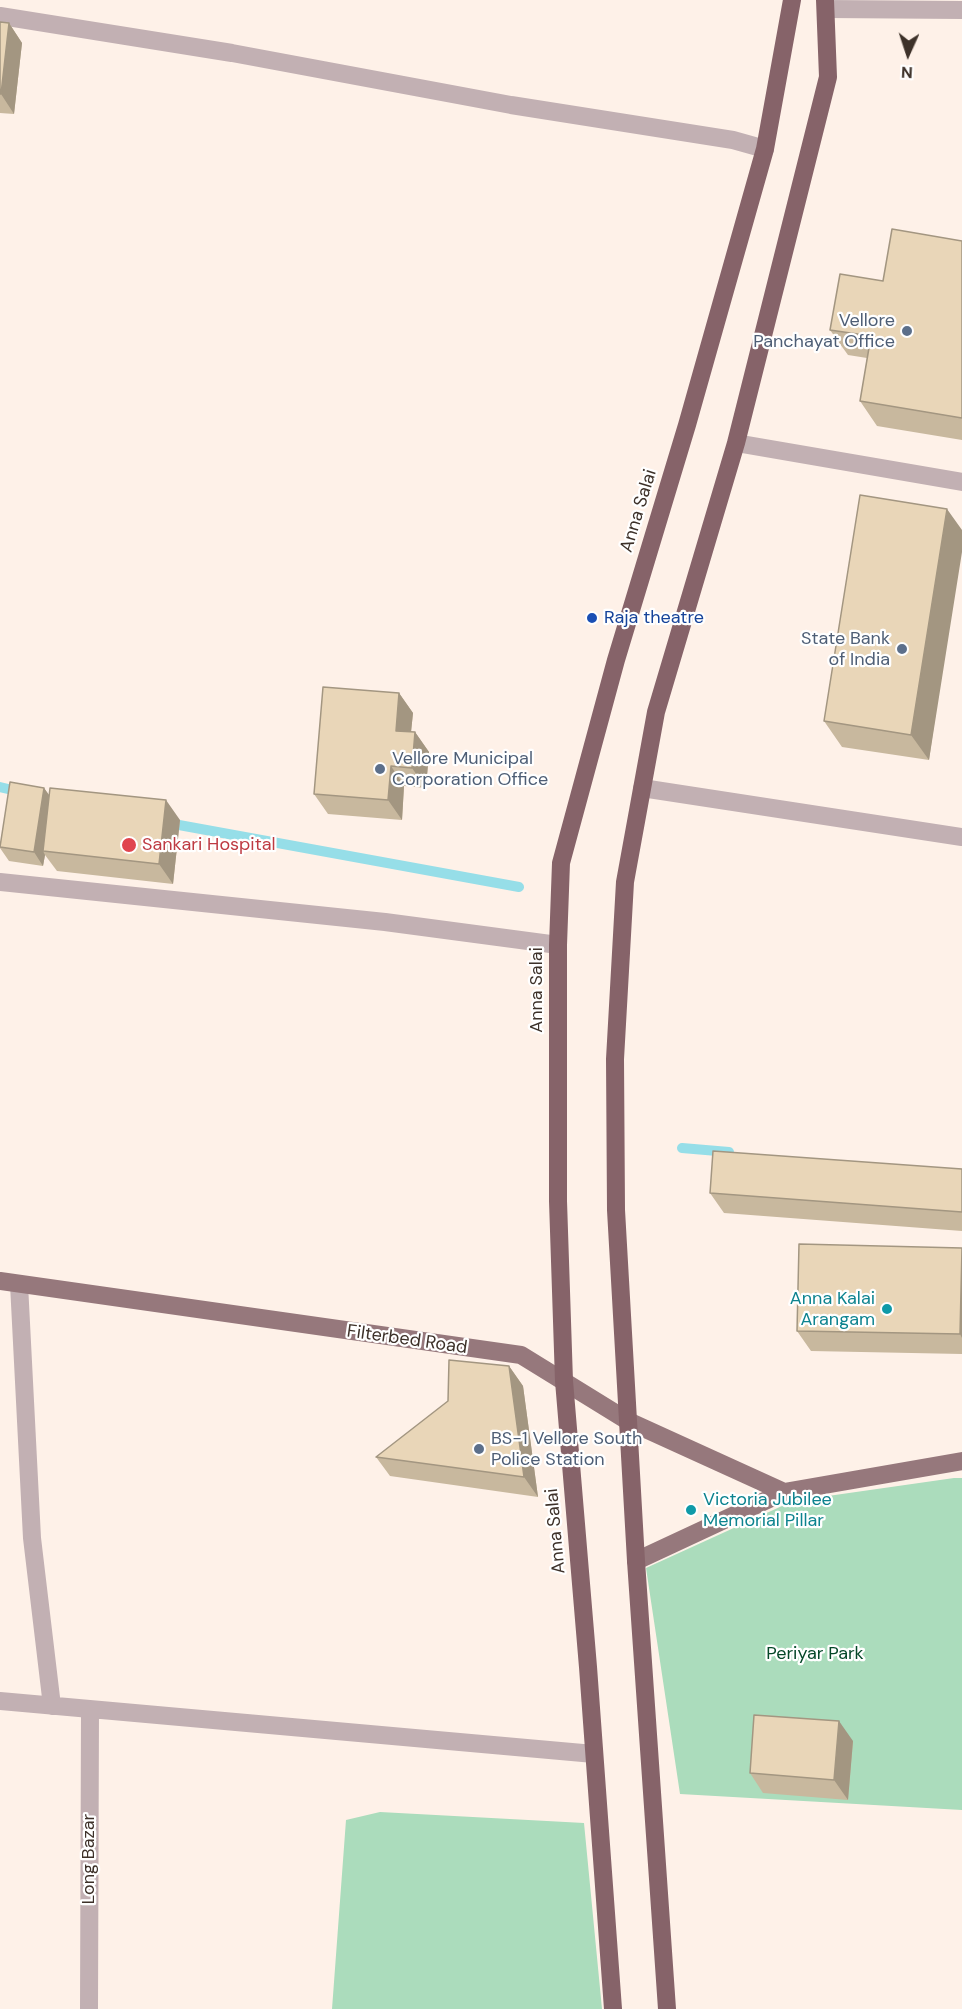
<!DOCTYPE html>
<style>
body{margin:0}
#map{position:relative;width:962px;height:2009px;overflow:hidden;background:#fef1e8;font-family:"DM Sans",sans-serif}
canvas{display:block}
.north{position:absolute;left:878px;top:24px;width:60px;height:60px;-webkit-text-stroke:4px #fff;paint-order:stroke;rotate:183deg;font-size:16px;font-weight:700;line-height:24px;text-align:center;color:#3d3129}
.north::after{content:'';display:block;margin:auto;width:21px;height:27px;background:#3d3129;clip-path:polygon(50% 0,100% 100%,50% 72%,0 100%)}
</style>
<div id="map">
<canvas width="962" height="2009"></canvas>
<div class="north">N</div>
</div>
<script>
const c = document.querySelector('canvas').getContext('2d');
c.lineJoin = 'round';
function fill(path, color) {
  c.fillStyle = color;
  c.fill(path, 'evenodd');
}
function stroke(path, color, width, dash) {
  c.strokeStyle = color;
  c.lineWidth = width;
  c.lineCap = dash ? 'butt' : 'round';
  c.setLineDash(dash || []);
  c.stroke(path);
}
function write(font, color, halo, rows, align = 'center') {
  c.font = font + ' "DM Sans",sans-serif';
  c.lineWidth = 4.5;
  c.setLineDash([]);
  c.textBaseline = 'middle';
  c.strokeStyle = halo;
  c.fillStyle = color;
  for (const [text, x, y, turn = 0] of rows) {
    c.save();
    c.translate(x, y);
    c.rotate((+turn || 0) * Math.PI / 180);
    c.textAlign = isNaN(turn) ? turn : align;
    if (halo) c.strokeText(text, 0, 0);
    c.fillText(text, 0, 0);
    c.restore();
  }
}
fill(new Path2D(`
 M 954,1478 L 962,1478 L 962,1810 L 680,1794 L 646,1568 L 793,1501 Z
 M 380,1812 L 584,1823 L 602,2009 L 332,2009 L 346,1820 Z`), '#abdcbc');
stroke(new Path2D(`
 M 0,787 L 21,792
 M 168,823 L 519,887
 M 682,1148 L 729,1152`), '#96dee8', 10);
stroke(new Path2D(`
 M 827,9 L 962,10
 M 0,16 L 232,53 L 511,105 L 733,140 L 765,149
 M 736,443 L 962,482
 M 642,788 L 962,837
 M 0,882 L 385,922 L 558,945
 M 19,1284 L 32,1538 L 52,1706
 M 0,1701 L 594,1754
 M 89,2009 L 90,1710`), '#c2b0b3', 18);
stroke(new Path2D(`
 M 0,1281 L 521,1355 L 628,1421 L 784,1492
 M 636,1561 L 784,1492 L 962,1461`), '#96787c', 18);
stroke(new Path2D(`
 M 613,2009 L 588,1667 L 564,1381 L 558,1201 L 558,945 L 561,863 L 616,660 L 687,425 L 765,149 L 792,0
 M 667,2009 L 636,1561 L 616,1210 L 615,1059 L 625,882 L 656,712 L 736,443 L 828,77 L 825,0`), '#866369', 18);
fill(new Path2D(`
 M 0,22 L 9,23 L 22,43 L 14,114 L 0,113 Z
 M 962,241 L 962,440 L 877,426 L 860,401 L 867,358 L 848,355 L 830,330 L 883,281 Z
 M 962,530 L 929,760 L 842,747 L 824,721 Z
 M 399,693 L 413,713 L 411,732 L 415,732 L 429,752 L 426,788 L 404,786 L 402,820 L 328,814 L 314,794 Z
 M 44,788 L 49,795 L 180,820 L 173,884 L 57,871 L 45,855 L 43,866 L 9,861 L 0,848 L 0,843 Z
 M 962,1169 L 962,1231 L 724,1213 L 710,1193 Z
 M 962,1248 L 962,1354 L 811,1351 L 797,1331 Z
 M 509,1366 L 523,1386 L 538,1497 L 390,1476 L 376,1457 Z
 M 853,1741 L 848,1800 L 763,1793 L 750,1773 Z`), '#c8b89e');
fill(new Path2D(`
 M 9,23 L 22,43 L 14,114 L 1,94 Z
 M 947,509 L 962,530 L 962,552 L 929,760 L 911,735 Z
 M 399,693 L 413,713 L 409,751 L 396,731 Z
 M 415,732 L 429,752 L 426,788 L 412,768 Z
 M 391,766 L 404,786 L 402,820 L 388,800 Z
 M 44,788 L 54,802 L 43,851 L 45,855 L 43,866 L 34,852 Z
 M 166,800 L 180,820 L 173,884 L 159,864 Z
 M 962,1248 L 962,1338 L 960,1334 Z
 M 509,1366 L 523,1386 L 538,1497 L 524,1477 Z
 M 839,1721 L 853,1741 L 848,1800 L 834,1780 Z`), '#a39681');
const building = new Path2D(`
 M 0,22 L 9,23 L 1,94 L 0,94 Z
 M 892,229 L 962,241 L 962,418 L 860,401 L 871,336 L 830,330 L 840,274 L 883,281 Z
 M 860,495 L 947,509 L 911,735 L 824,721 Z
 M 323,687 L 399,693 L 396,731 L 415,732 L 412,768 L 391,766 L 388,800 L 314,794 Z
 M 10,782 L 44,788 L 34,852 L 0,847 Z
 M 50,788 L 166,800 L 159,864 L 43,851 Z
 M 713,1151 L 962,1169 L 962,1212 L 710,1193 Z
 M 799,1244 L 962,1248 L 960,1334 L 797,1331 Z
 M 449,1360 L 509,1366 L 524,1477 L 376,1457 L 448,1401 Z
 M 754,1715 L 839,1721 L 834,1780 L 750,1773 Z`);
fill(building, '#e9d6b8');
stroke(building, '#a39681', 1.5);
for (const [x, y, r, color] of [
 [907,331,6,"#5c6f8a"],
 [592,618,6,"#1a4fb4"],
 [902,649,6,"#5c6f8a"],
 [380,769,6,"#5c6f8a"],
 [129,845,8,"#e0444e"],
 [887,1309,6,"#0f9aa8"],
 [479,1449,6,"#5c6f8a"],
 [691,1510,6,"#0f9aa8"]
]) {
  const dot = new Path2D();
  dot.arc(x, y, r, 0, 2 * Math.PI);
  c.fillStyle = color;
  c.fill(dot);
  stroke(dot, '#fff', 2);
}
write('18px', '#4e5e75', '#fff', [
 ["Vellore",895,321],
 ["Panchayat Office",895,342],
 ["State Bank",890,639],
 ["of India",890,660],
 ["Vellore Municipal",392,759,"left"],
 ["Corporation Office",392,780,"left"],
 ["BS-1 Vellore South",491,1439,"left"],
 ["Police Station",491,1460,"left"]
], 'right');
write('18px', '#3d3129', '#fff', [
 ["Anna Salai",639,511,-73],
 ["Anna Salai",537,990,-90],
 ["Filterbed Road",407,1340,8],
 ["Anna Salai",556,1531,-95],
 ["Long Bazar",89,1859,-90]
]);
write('18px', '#164399', '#fff', [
 ["Raja theatre",604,618]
], 'left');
write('18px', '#be3a42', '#fff', [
 ["Sankari Hospital",142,845]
], 'left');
write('18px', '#0d838f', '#fff', [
 ["Anna Kalai",875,1299],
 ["Arangam",875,1320],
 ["Victoria Jubilee",703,1500,"left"],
 ["Memorial Pillar",703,1521,"left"]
], 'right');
write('18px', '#044728', '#fff', [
 ["Periyar Park",815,1654]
]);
</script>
